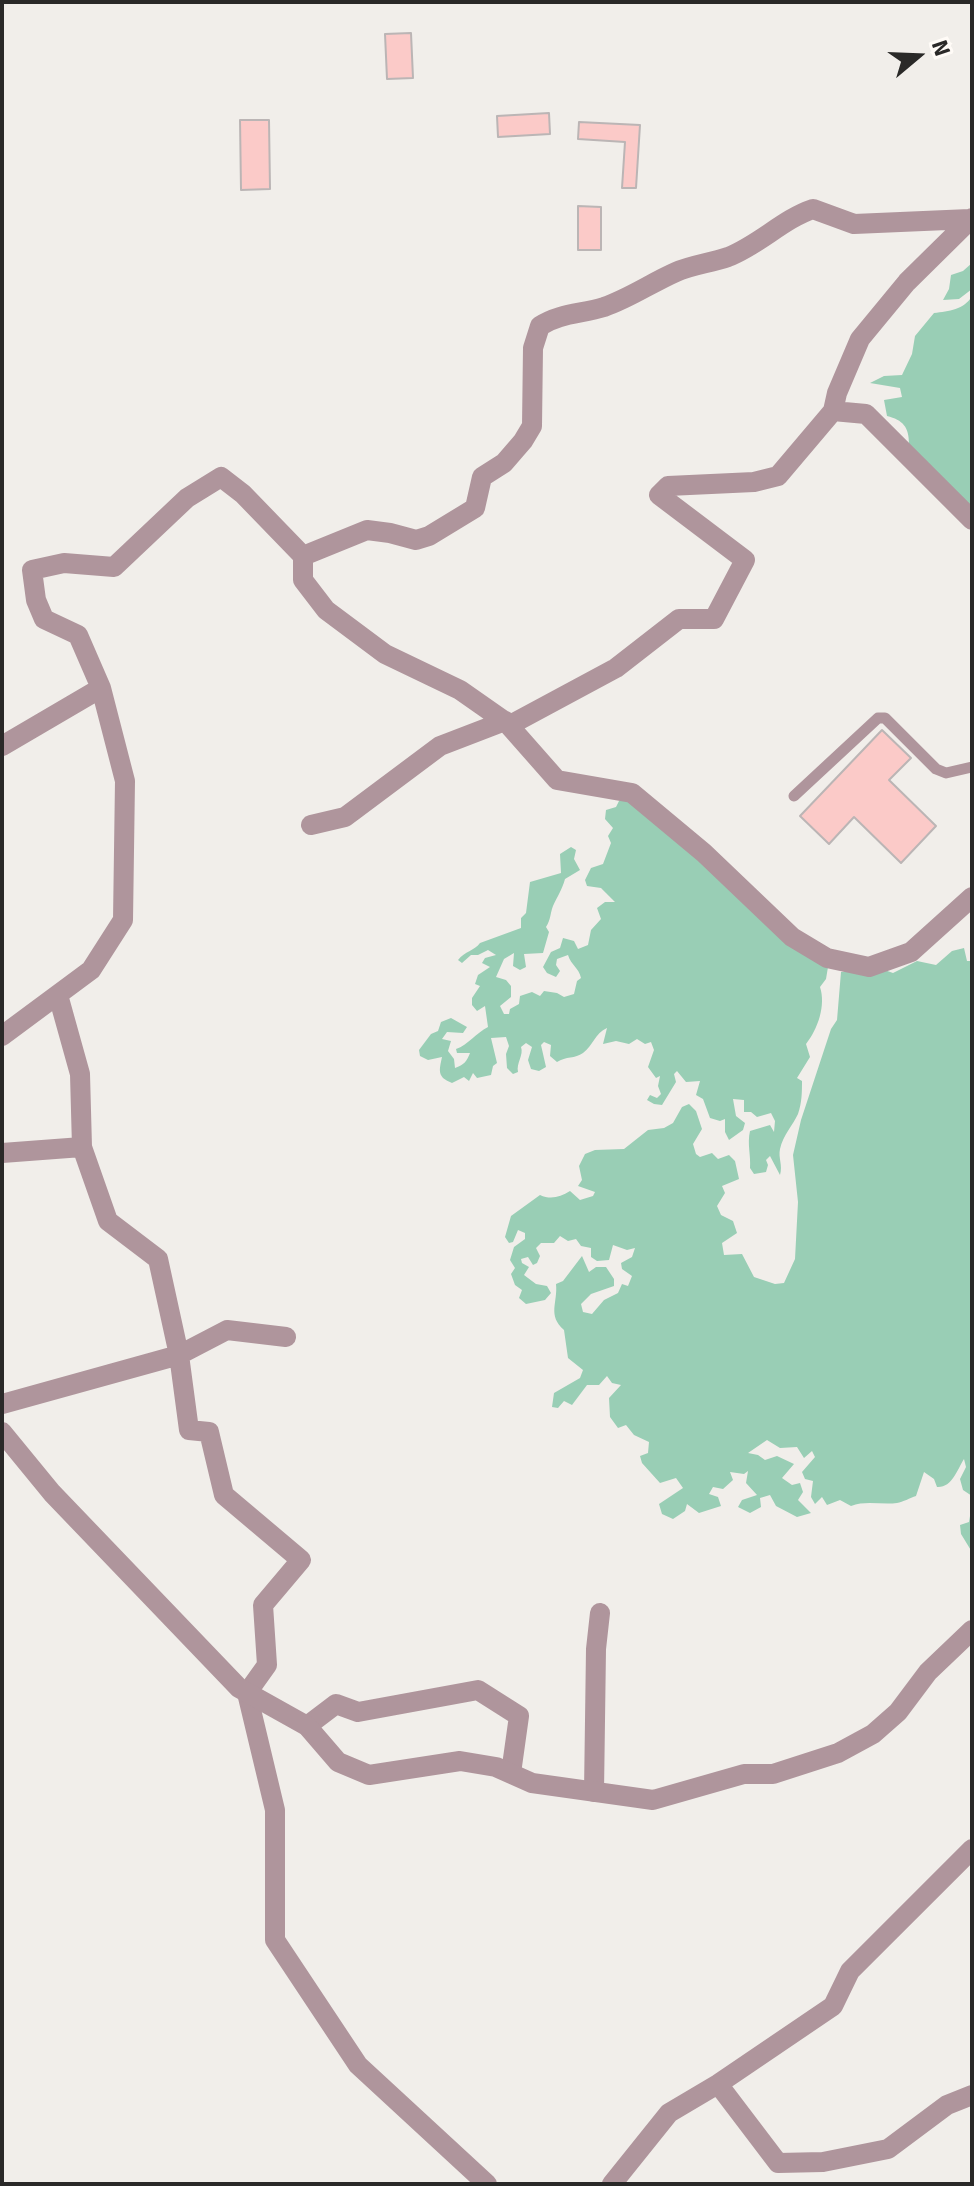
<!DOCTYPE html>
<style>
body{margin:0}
#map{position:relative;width:974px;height:2186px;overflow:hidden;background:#f1eeea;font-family:Signika,sans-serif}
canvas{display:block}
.frame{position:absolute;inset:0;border:4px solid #2a2928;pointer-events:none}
.north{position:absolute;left:878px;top:16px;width:80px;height:80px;-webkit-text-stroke:6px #fffbf7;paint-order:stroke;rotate:71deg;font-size:22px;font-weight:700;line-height:32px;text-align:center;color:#2a2928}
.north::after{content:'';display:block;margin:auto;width:28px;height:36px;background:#2a2928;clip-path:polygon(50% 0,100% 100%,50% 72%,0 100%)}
</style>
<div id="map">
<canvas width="974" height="2186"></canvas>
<div class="frame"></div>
<div class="north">N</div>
</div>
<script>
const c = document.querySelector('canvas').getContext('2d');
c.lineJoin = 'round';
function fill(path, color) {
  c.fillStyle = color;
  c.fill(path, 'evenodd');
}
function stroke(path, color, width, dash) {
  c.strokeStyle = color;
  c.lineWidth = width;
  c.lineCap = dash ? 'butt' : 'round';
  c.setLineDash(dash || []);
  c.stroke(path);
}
fill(new Path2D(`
 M 972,263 L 972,289 L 959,299 L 943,300 L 949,289 L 951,275 L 963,271 Z
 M 972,296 L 972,403 L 970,404 L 972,512 L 909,444 C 909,427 903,420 887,416 L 884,400 L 902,397 L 900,388 L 870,383 L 884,376 L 902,375 L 912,354 L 915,336 L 934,313 C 949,311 964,310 972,296 Z
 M 628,798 L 828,967 L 826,979 L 820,987 C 826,1005 818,1029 806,1044 L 810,1057 L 797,1078 L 802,1081 C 802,1091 802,1103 798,1114 C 793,1125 783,1135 780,1149 C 778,1158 783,1165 780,1175 L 770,1156 L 766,1160 L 768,1165 L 766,1172 L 754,1174 L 750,1168 C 751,1155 747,1144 750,1131 L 770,1125 L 774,1132 L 775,1121 L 771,1113 L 757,1117 L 751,1112 L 744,1112 L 744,1100 L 733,1099 L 736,1116 L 745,1123 L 743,1130 L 729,1140 L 725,1132 L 725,1119 L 720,1121 L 710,1118 L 703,1099 L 696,1095 L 700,1081 L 686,1082 L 677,1071 L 674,1074 L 676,1082 L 662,1105 L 654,1104 L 647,1100 L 650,1095 L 657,1098 L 661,1094 L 658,1086 L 660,1076 L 656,1078 L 648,1067 L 654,1050 L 651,1042 L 645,1044 L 637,1039 L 629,1044 L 616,1041 L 603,1044 L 607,1028 C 595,1033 593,1046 583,1053 C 575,1059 566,1056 557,1062 L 550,1056 L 551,1045 L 544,1042 L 541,1045 L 546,1067 L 539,1071 L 531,1069 L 528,1060 L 532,1047 L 526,1043 L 521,1047 C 524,1055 516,1063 518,1072 L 513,1074 L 507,1068 L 506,1054 L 509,1046 L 506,1037 L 491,1038 L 497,1063 L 493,1066 L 491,1075 L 477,1078 L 473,1073 L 469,1081 L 464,1077 L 452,1083 C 437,1077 439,1071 442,1057 L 428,1060 L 420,1056 L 419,1050 L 431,1034 L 438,1031 L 441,1022 L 451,1018 L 467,1027 L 463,1033 L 447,1032 L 442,1039 L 451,1041 L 448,1051 L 454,1059 L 455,1068 C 464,1065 467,1061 470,1053 L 457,1053 L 456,1049 C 468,1045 476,1033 488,1027 L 485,1006 L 477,1011 L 472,1005 L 472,998 L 480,986 L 475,984 L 478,975 L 490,967 L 482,963 L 485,958 L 496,955 L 488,950 L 478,955 L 471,955 L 462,963 L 458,960 C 465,951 474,951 480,943 L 521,928 L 521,918 L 526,913 L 530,882 L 561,873 L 560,854 L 571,847 L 576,850 L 574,859 L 580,870 L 565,879 C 562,890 557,897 553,906 C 550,914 551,919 546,927 L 549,932 L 543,953 L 524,954 L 526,967 L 520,970 L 513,966 L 514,953 L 504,959 L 496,977 L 506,980 L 511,986 L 511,997 L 500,1006 L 504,1014 L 509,1014 L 510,1009 L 519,1004 L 520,996 L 532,992 L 540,996 L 544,991 L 557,993 L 564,997 L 574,994 L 577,981 L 581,978 C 579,968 571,965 568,955 L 557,959 L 556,965 L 560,971 L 556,977 L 547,973 L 543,967 L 551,952 L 560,948 L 563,938 L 574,941 L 578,949 L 588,945 L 591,930 L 601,919 L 597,908 L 605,902 L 615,902 L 601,888 L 587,886 L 585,880 L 591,868 L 603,864 L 611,843 L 608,836 L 613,828 L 605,819 L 606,810 L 616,807 L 619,801 Z
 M 964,948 L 967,961 L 972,961 L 972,1496 L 963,1490 L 960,1479 L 966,1467 L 964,1459 C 957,1470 952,1488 937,1487 L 934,1479 L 924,1472 L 916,1496 C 910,1498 903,1502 897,1503 C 881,1505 866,1500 851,1506 L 840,1500 L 827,1505 L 822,1497 L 815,1504 L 811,1497 L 813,1481 L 805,1479 L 802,1472 L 815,1457 L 812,1451 L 804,1458 L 797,1447 L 780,1448 L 767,1440 L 748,1453 L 758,1455 L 765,1460 L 777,1456 L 794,1464 L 782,1478 L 792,1485 L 800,1483 L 803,1492 L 798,1500 L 811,1513 L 797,1517 L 776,1506 L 770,1495 L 760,1498 L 761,1507 L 750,1513 L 738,1507 L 742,1500 L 757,1495 L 746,1483 L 748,1471 L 744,1474 L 730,1472 L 733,1480 L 723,1489 L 713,1487 L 709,1494 L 718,1497 L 721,1506 L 699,1513 L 687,1504 L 685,1511 L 673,1519 L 662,1514 L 659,1504 L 683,1488 L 676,1478 L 660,1483 L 642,1463 L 640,1456 L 648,1453 L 649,1442 L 634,1435 L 626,1425 L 618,1428 L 610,1417 L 609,1398 L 621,1385 L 612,1383 L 607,1376 L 599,1385 L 587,1385 L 572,1405 L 564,1401 L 558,1408 L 552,1407 L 554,1393 L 580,1378 L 583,1370 L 568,1358 L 564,1330 C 547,1315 558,1303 556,1284 L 563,1281 L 582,1256 L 589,1272 L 596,1267 L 606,1267 L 614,1279 L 614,1286 L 591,1294 L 581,1304 L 583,1312 L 592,1314 L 604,1300 L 618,1293 L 622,1284 L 628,1286 L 632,1276 L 622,1269 L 621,1263 L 632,1257 L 635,1248 L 627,1250 L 613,1245 L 609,1260 L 597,1261 L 591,1257 L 591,1248 L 581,1246 L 576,1239 L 568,1241 L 560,1236 L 554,1243 L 541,1243 L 536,1248 L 540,1256 L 537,1263 L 533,1265 L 528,1257 L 521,1259 L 522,1263 L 529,1267 L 524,1275 L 536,1284 L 547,1286 L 551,1293 L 545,1300 L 526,1304 L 519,1298 L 522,1290 L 515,1285 L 511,1274 L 515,1268 L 510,1260 L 514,1247 L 525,1239 L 525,1233 L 518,1230 L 513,1242 L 509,1243 L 505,1237 L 511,1216 L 540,1195 C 551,1200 560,1197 570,1191 L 580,1200 L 593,1196 L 595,1192 L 578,1186 L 582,1180 L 579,1166 L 585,1154 L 595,1150 L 624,1149 L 648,1130 L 664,1128 L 673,1123 L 682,1107 L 689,1104 L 696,1111 L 702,1129 L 693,1144 L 696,1154 L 700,1157 L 712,1153 L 718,1159 L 729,1155 L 735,1161 L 739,1179 L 722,1186 L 725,1193 L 717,1206 L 721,1215 L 733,1221 L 737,1233 L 722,1243 L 724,1255 L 742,1254 L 754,1277 L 775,1284 L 784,1283 L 795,1259 L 798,1202 L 793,1155 L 801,1120 L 831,1029 L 837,1020 L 841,972 L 879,968 L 893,973 L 917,961 L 936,965 L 952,951 Z
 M 972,1504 L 972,1552 L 961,1534 L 960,1525 L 969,1522 Z`), '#99ceb5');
const building = new Path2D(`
 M 411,33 L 413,78 L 387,79 L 385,34 Z
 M 549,113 L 550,134 L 498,137 L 497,116 Z
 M 240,120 L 269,120 L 270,189 L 241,190 Z
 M 579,122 L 640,125 L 636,188 L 622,188 L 625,142 L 578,139 Z
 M 578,206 L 601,207 L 601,250 L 578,250 Z
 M 882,730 L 911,758 L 889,780 L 936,826 L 901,863 L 854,817 L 829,844 L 800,816 Z`);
fill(building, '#fbcac8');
stroke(building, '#bbb5b5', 2);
stroke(new Path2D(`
 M 794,796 L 878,718 L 885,718 L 936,769 L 946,773 L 972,767`), '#af959c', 11);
stroke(new Path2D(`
 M 833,411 L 866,414 L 972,520
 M 303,556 L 367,530 L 390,533 L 416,540 L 429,536 L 475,508 L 482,477 L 504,463 L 523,441 L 532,426 L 533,348 L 540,326 C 560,313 582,314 604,307 C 630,298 651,283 676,272 C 692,265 711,263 728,257 C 759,245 783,219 813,209 L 854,224 L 970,219
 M 2,746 L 101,688
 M 311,825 L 345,817 L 440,746 L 505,721 L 557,780 L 632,793 L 704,853 L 792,937 L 827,958 L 869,967 L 911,952 L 972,897
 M 58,995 L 80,1074 L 82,1147 L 108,1221 L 158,1259 L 179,1355 L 189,1430 L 209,1432 L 224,1495 L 301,1560 L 263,1605 L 267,1665 L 247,1693 L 275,1810 L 275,1940 L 358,2065 L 487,2184
 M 2,1036 L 91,970 L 123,920 L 125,781 L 101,688 L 78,635 L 44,619 L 36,600 L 32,570 L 64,563 L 114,567 L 187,498 L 221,477 L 243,494 L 303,556 L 303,580 L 326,610 L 385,654 L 460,690 L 510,725 L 616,668 L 679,619 L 714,619 L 745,560 L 659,495 L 668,486 L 754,482 L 778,476 L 833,411 L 837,393 L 860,339 L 907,282 L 972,218
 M 2,1153 L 82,1147
 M 2,1404 L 179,1355 L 227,1330 L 286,1337
 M 307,1726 L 336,1704 L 358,1712 L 478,1690 L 519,1716 L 511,1773
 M 594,1792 L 596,1649 L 600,1613
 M 718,2084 L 778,2163 L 823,2162 L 888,2149 L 947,2105 L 972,2095
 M 612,2184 L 669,2113 L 718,2084 L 833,2006 L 850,1971 L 972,1849`), '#af959c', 20);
stroke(new Path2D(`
 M 2,1432 L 52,1493 L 239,1688 L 307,1726 L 338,1762 L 369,1775 L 460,1761 L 496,1767 L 532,1783 L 653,1800 L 744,1774 L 773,1774 L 838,1753 L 873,1734 L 898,1712 L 928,1672 L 972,1630`), '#af959c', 20);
</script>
